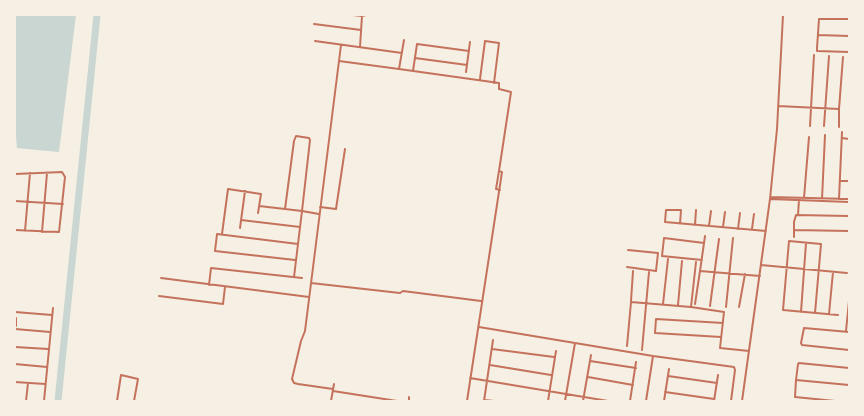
<!DOCTYPE html>
<style>
body{margin:0}
#map{position:relative;width:864px;height:416px;overflow:hidden;background:#f6efe4;font-family:Montserrat,sans-serif}
canvas{display:block}
.frame{position:absolute;inset:0;border:16px solid #f6efe4;pointer-events:none}
</style>
<div id="map">
<canvas width="864" height="416"></canvas>
<div class="frame"></div>
</div>
<script>
const c = document.querySelector('canvas').getContext('2d');
c.lineJoin = 'round';
function fill(path, color) {
  c.fillStyle = color;
  c.fill(path, 'evenodd');
}
function stroke(path, color, width, dash) {
  c.strokeStyle = color;
  c.lineWidth = width;
  c.lineCap = dash ? 'butt' : 'round';
  c.setLineDash(dash || []);
  c.stroke(path);
}
fill(new Path2D(`
 M 15,15 L 76,15 L 59,152 L 17,148 L 15,124 Z`), '#c9d6d2');
stroke(new Path2D(`
 M 58,401 L 97,15`), '#c9d6d2', 7);
stroke(new Path2D(`
 M 353,15 L 362,16
 M 849,19 L 819,19 L 817,48 L 817,51 L 849,52
 M 314,24 L 361,30
 M 818,35 L 849,36
 M 315,41 L 402,53
 M 360,47 L 362,16 L 366,15
 M 415,58 L 467,65
 M 339,61 L 399,69 L 404,40
 M 399,69 L 499,83 L 499,89 L 511,92 L 499,171 L 502,172 L 467,401
 M 413,71 L 417,44 L 469,51
 M 466,72 L 470,42
 M 480,79 L 485,41 L 499,43 L 494,83
 M 778,106 L 839,109 L 843,57
 M 810,126 L 814,55
 M 824,126 L 829,56
 M 839,127 L 839,109
 M 842,138 L 849,139
 M 499,171 L 496,189 L 500,190
 M 15,174 L 62,172 L 65,177 L 59,232 L 15,230
 M 840,181 L 849,181
 M 770,197 L 849,199
 M 804,198 L 809,137
 M 770,199 L 849,202
 M 822,199 L 825,135
 M 839,199 L 842,132
 M 15,201 L 63,204
 M 259,206 L 285,209
 M 320,207 L 336,209 L 345,149
 M 798,215 L 799,200
 M 241,220 L 300,227
 M 680,224 L 681,210 L 666,210 L 665,222 C 699,225 732,228 766,231
 M 695,225 L 696,210
 M 709,226 L 711,211
 M 723,227 L 725,212
 M 240,228 L 245,191
 M 738,229 L 740,213
 M 752,229 L 754,214
 M 794,230 L 849,231
 M 25,231 L 30,173
 M 42,232 L 47,173
 M 222,234 L 228,189 L 261,194 L 258,213
 M 794,237 L 794,222 L 796,215 L 849,216
 M 295,260 L 215,251 L 217,234 L 298,244
 M 702,260 L 662,256 L 664,238 L 704,243
 M 761,265 L 847,273
 M 627,267 L 656,271 L 658,253 L 628,250
 M 700,271 L 705,236
 M 294,277 L 302,211 L 285,209 L 294,141 L 296,136 L 309,138 L 310,140 L 302,211 L 319,214
 M 161,278 L 309,297
 M 311,283 L 400,293 L 403,291 L 481,301
 M 209,285 L 211,268 L 302,278
 M 159,296 L 223,304 L 225,287
 M 849,296 L 849,298
 M 631,301 L 633,271
 M 663,304 L 668,259
 M 695,304 L 700,271 L 760,276
 M 678,305 L 682,261
 M 710,306 L 719,239
 M 691,307 L 696,262
 M 726,307 L 733,238
 M 739,307 L 745,274
 M 15,312 L 52,315
 M 801,312 L 806,243
 M 815,313 L 821,244 L 789,241 L 783,310 L 838,315
 M 829,314 L 833,272
 M 16,326 L 16,318
 M 479,327 L 653,356 L 734,367 L 735,370 L 731,401
 M 15,329 L 50,332
 M 846,331 L 849,301
 M 849,332 L 804,328 L 801,343 L 802,345 L 849,350
 M 721,337 L 655,333 L 656,319 L 723,323
 M 627,346 L 631,302 L 691,307 L 724,312 L 720,348 L 749,351
 M 15,347 L 48,349
 M 492,349 L 554,357
 M 642,350 L 649,272
 M 590,361 L 636,368
 M 15,364 L 47,367
 M 490,365 L 551,375
 M 849,368 L 799,363 L 798,364 L 796,380 L 849,385
 M 668,376 L 717,383
 M 588,377 L 633,385
 M 470,378 L 608,401
 M 796,380 L 795,397 L 835,401
 M 15,382 L 45,384
 M 333,389 L 298,384 L 294,383 L 292,379 L 301,341 L 305,331 L 341,45
 M 333,391 L 397,401
 M 665,392 L 714,399
 M 484,400 L 494,401
 M 26,401 L 28,383
 M 44,401 L 53,308
 M 117,401 L 121,375 L 138,379 L 134,401
 M 331,401 L 334,384
 M 409,401 L 409,397
 M 484,401 L 493,340
 M 548,401 L 556,351
 M 565,401 L 575,343
 M 583,401 L 591,355
 M 630,401 L 636,362
 M 646,401 L 653,356
 M 664,401 L 669,369
 M 714,401 L 718,375
 M 742,401 L 770,199 L 777,129 L 783,15`), '#c5725c', 2);
</script>
